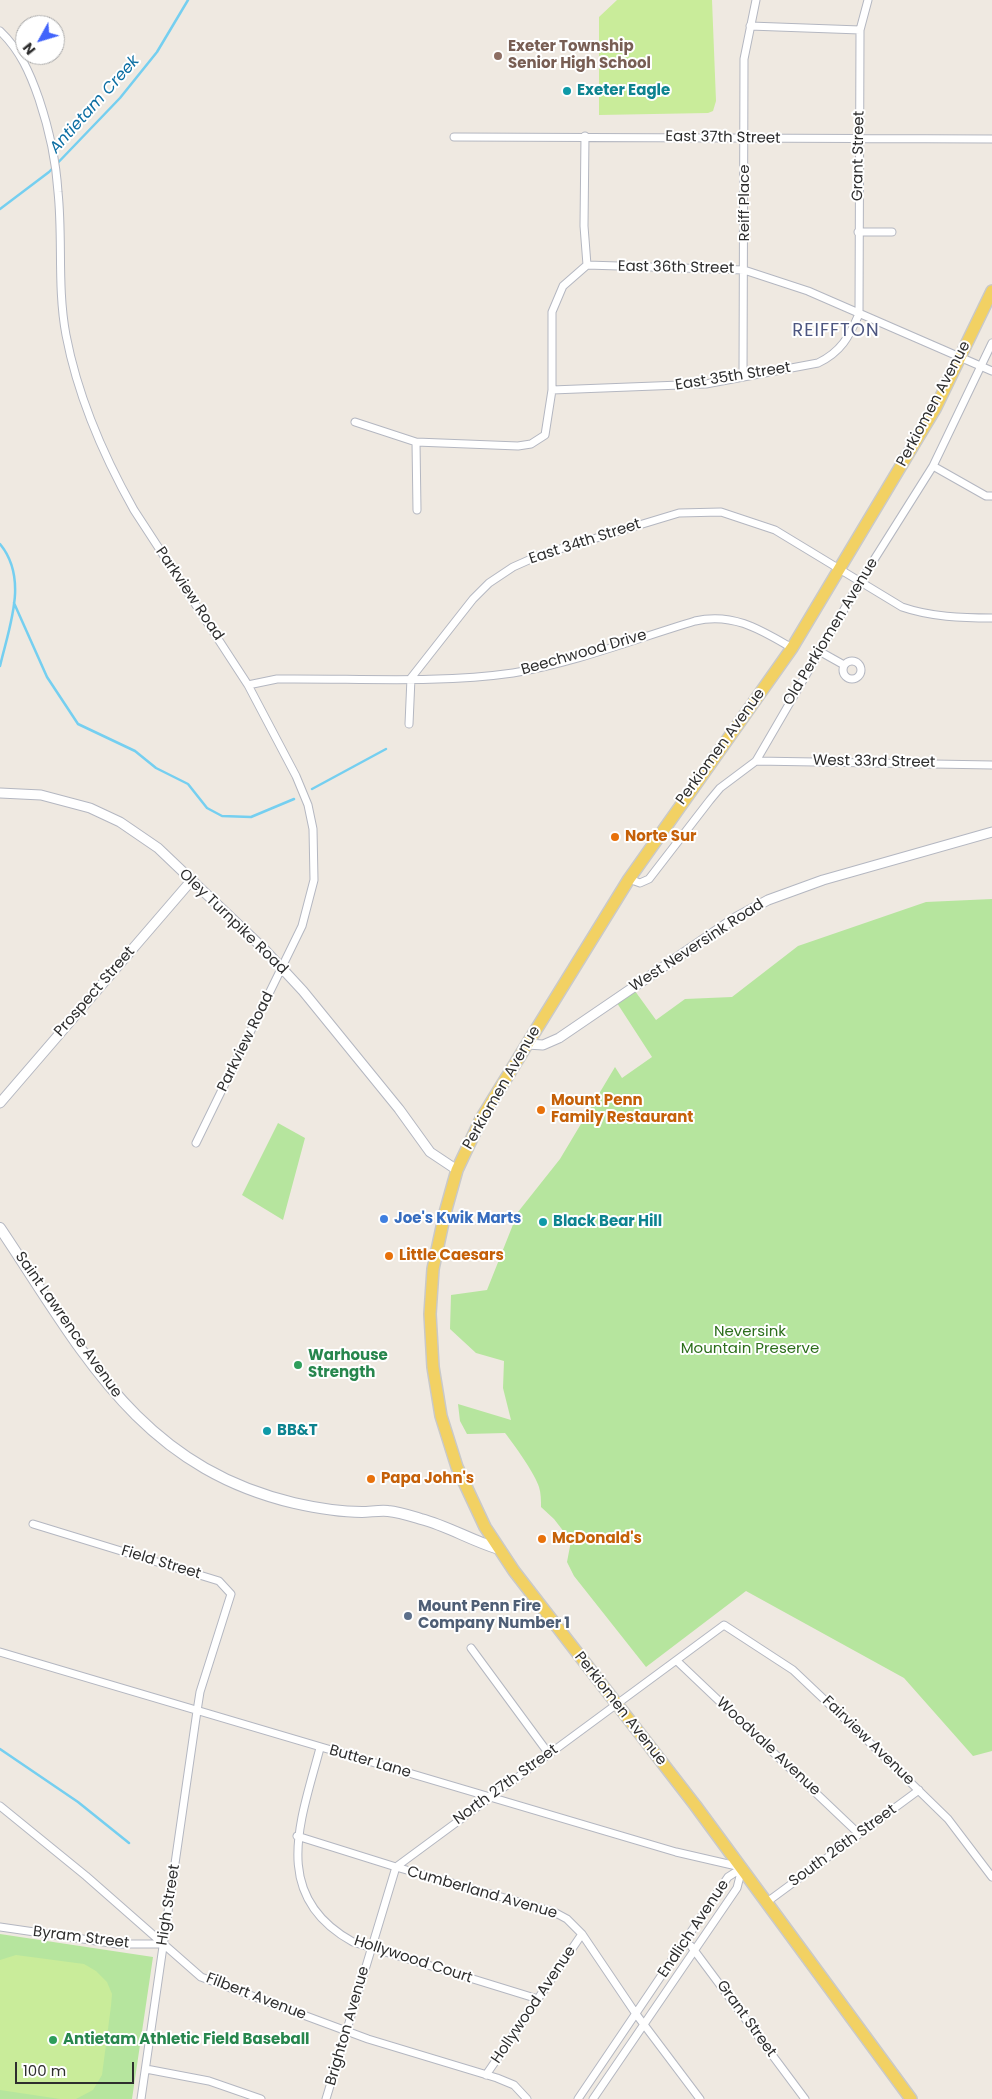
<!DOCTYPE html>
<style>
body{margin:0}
#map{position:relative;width:992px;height:2099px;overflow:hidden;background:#efe9e1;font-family:Poppins,sans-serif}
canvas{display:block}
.north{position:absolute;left:15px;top:15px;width:50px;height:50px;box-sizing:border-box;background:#fff;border:1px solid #ababab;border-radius:50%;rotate:231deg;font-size:14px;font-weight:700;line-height:20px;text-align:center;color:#2e2e2e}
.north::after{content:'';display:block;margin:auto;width:18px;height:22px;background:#4264fb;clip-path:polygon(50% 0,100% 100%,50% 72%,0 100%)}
.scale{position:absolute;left:15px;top:2062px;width:119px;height:22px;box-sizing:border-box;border:2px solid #2e2e2e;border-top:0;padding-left:6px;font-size:15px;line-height:18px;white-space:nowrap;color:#2e2e2e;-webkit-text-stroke:4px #fff;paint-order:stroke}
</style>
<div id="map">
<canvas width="992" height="2099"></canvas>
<div class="north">N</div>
<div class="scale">100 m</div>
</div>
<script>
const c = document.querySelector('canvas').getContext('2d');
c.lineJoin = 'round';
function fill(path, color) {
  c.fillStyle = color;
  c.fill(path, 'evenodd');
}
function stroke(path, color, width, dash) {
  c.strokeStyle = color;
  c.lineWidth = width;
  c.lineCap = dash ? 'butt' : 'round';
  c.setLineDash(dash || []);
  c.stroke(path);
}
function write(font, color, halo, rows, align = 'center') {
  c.font = font + ' Poppins,sans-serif';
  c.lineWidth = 4;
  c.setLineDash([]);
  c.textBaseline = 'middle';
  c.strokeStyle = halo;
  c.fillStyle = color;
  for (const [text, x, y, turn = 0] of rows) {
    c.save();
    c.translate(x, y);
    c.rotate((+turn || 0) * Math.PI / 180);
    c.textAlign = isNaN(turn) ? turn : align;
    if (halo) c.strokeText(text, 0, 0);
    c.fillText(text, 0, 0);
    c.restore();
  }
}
fill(new Path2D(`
 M 992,899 L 992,1751 L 973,1756 L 904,1678 L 746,1591 L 646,1667 L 574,1576 L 567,1562 L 571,1541 L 554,1519 L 541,1507 C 541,1501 541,1493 539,1487 C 536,1475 513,1443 505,1433 L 467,1434 L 460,1421 L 458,1404 L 511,1420 L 503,1388 L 504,1361 L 476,1353 L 450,1329 L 451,1295 L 487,1290 L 518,1212 L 560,1159 L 615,1067 L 622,1078 L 652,1057 L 617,1003 L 635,991 L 656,1020 L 685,999 L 732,997 L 798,946 L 926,902 Z
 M 278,1123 L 305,1138 L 283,1220 L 242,1195 Z
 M 0,1934 L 153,1957 L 132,2099 L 0,2099 Z`), '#b6e59e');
fill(new Path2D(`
 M 617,0 L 712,0 L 716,101 L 713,111 L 708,113 L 599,115 L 599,17 Z
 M 16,1955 L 84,1964 L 96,1971 L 107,1982 L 112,1994 L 111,2006 L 102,2075 L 93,2090 L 76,2099 L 60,2099 L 0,2090 L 0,1960 Z`), '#c9ec9a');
stroke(new Path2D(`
 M 0,209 L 49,172 L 120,98 L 157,52 L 188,0
 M 0,544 C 29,579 9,627 0,666
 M 14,603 L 47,677 L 78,724 L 135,751 L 156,768 L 188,784 L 207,808 L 222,816 L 251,817 L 294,799
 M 312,789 L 386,749
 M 0,1749 L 78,1802 L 129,1843`), '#75cff0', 2.5);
const minor = new Path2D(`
 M 750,26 L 860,30
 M 0,31 C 20,50 30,73 39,99 C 49,129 56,160 58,192 C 63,239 57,287 66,335 C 78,398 103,455 134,510 L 248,685 L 296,776 L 308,805 L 313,829 L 314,880 L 302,926 L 196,1143
 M 454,137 L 992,139
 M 858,232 L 892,232
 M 587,265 L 744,270 L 808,291 L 992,371
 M 743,377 L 744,59 L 756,0
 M 552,390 L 706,384 L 818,363 C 841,352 849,337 859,314 L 860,30 L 868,0
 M 355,422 L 416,442 L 518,446 L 531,444 L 545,435 L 552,390 L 552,312 L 563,286 L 587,265 L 584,226 L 585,136
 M 416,442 L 417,510
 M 933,466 L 986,496 L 992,496
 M 819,651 L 844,665
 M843 670a9 9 0 1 1 18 0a9 9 0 1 1-18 0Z
 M 248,685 L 277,679 C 355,678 436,684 513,673 C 574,663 635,639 695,621 C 733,612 761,630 792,648
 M 409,724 L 411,678 L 473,599 L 489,583 L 513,567 L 540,555 L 679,513 L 721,512 L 775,530 L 902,607 C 931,617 962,618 992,618
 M 756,761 L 992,765
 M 629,879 L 640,883 L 649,879 L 710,800 L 720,788 L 756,761 L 860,582 L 933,466 L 992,343
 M 33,1524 L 219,1581 L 231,1594 L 200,1692 L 197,1711 L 141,2099
 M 471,1648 L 549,1754
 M 0,1652 L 676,1852 L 741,1867
 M 677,1661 L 859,1834
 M 320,1748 C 301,1820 269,1896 353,1942 L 538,1999
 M 0,1806 L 86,1876 L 201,1977 L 368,2039 L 497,2078 L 514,2085 L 527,2099
 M 297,1836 L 396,1867 L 554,1912 L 567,1919 L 582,1934 L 636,2014 L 700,2099
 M 767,1902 L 919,1790
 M 0,1927 L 117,1944 L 163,1944
 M 691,1946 L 805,2099
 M 146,2069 L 209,2081 L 261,2099
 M 486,2075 L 582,1934
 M 326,2099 L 396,1867 L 724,1625 L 793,1670 L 868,1741 L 948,1819 L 992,1877
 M 578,2099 L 728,1877 L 742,1868
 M 593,2099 L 737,1888 L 742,1868`);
const tertiary = new Path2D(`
 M 0,793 L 41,795 L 90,808 L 120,822 L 158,848 L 265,950 L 303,991 L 399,1109 L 430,1152 L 457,1170
 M 527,1044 L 543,1045 L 559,1038 L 735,918 L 768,900 L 823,880 L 992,832
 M 0,1103 L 191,881`);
const secondary = new Path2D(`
 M 0,1228 C 82,1350 138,1466 294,1503 C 316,1508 340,1512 362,1512 C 370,1512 380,1510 388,1511 C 399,1512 411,1516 421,1519 C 448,1526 472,1541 499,1549`);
const primary = new Path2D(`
 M 911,2099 L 695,1805 L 514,1571 L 485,1527 L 457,1467 L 441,1416 L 433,1367 L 430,1314 L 433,1269 L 445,1213 L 457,1170 L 481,1119 L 629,879 L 792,648 L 935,409 L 992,291`);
stroke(minor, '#b4b7c1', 9);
stroke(tertiary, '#b4b7c1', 11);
stroke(secondary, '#b4b7c1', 12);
stroke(primary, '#c9c9c9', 14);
stroke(minor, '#fff', 7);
stroke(tertiary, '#fff', 9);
stroke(secondary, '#fff', 10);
stroke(primary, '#f2d163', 11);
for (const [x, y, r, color] of [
 [498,56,5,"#8d6e63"],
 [567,91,5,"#0f9aa8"],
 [615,837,5,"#e8710a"],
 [541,1110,5,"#e8710a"],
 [384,1219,5,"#3f7fe0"],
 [543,1222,5,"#0f9aa8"],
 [389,1256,5,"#e8710a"],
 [298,1365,5,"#2e9e5b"],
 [267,1431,5,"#0f9aa8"],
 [371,1479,5,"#e8710a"],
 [542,1539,5,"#e8710a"],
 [408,1616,5,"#5c6f8a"],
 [53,2040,5,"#2e9e5b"]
]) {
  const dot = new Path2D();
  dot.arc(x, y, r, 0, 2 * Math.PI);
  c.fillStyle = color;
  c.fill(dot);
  stroke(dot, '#fff', 2);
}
write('bold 15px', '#785e54', '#fff', [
 ["Exeter Township",508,47],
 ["Senior High School",508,64]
], 'left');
write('bold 15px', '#0d838f', '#fff', [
 ["Exeter Eagle",577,91],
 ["Black Bear Hill",553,1222],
 ["BB&T",277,1431]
], 'left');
write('15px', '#2e2e2e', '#fff', [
 ["East 37th Street",723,138,1],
 ["Grant Street",859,156,-89],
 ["Reiff Place",745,203,-90],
 ["East 36th Street",676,268,1],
 ["East 35th Street",733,377,-9],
 ["Perkiomen Avenue",934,404,-62],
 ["East 34th Street",585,542,-18],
 ["Parkview Road",189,594,56],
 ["Old Perkiomen Avenue",831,632,-59],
 ["Beechwood Drive",584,653,-16],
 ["Perkiomen Avenue",721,747,-54],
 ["West 33rd Street",874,762,1],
 ["Oley Turnpike Road",233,922,44],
 ["West Neversink Road",697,946,-33],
 ["Prospect Street",95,992,-49],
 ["Parkview Road",246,1042,-64],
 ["Perkiomen Avenue",502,1088,-60],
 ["Saint Lawrence Avenue",68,1325,55],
 ["Field Street",161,1563,17],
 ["Perkiomen Avenue",620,1709,52],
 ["Fairview Avenue",868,1741,44],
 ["Woodvale Avenue",768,1747,43],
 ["Butter Lane",370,1762,16],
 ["North 27th Street",506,1785,-36],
 ["South 26th Street",843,1846,-36],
 ["Cumberland Avenue",482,1893,16],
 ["High Street",169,1905,-81],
 ["Endlich Avenue",694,1929,-56],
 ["Byram Street",81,1938,7],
 ["Hollywood Court",413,1960,18],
 ["Filbert Avenue",256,1997,21],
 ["Hollywood Avenue",534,2005,-56],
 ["Grant Street",746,2019,54],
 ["Brighton Avenue",348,2026,-74]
]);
write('bold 15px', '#c56008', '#fff', [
 ["Norte Sur",625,837],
 ["Mount Penn",551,1101],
 ["Family Restaurant",551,1118],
 ["Little Caesars",399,1256],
 ["Papa John's",381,1479],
 ["McDonald's",552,1539]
], 'left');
write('bold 15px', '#366cbe', '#fff', [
 ["Joe's Kwik Marts",394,1219]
], 'left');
write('15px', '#2c6e1b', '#fff', [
 ["Neversink",750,1332],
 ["Mountain Preserve",750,1349]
]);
write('bold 15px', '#27864d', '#fff', [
 ["Warhouse",308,1356],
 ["Strength",308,1373],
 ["Antietam Athletic Field Baseball",63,2040]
], 'left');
write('bold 15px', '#4e5e75', '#fff', [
 ["Mount Penn Fire",418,1607],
 ["Company Number 1",418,1624]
], 'left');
write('italic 16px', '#0d6fa3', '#fff', [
 ["Antietam Creek",95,105,-48]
]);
c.letterSpacing = '1px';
write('18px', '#4d5680', '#fff', [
 ["REIFFTON",836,331]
]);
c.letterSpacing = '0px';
</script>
